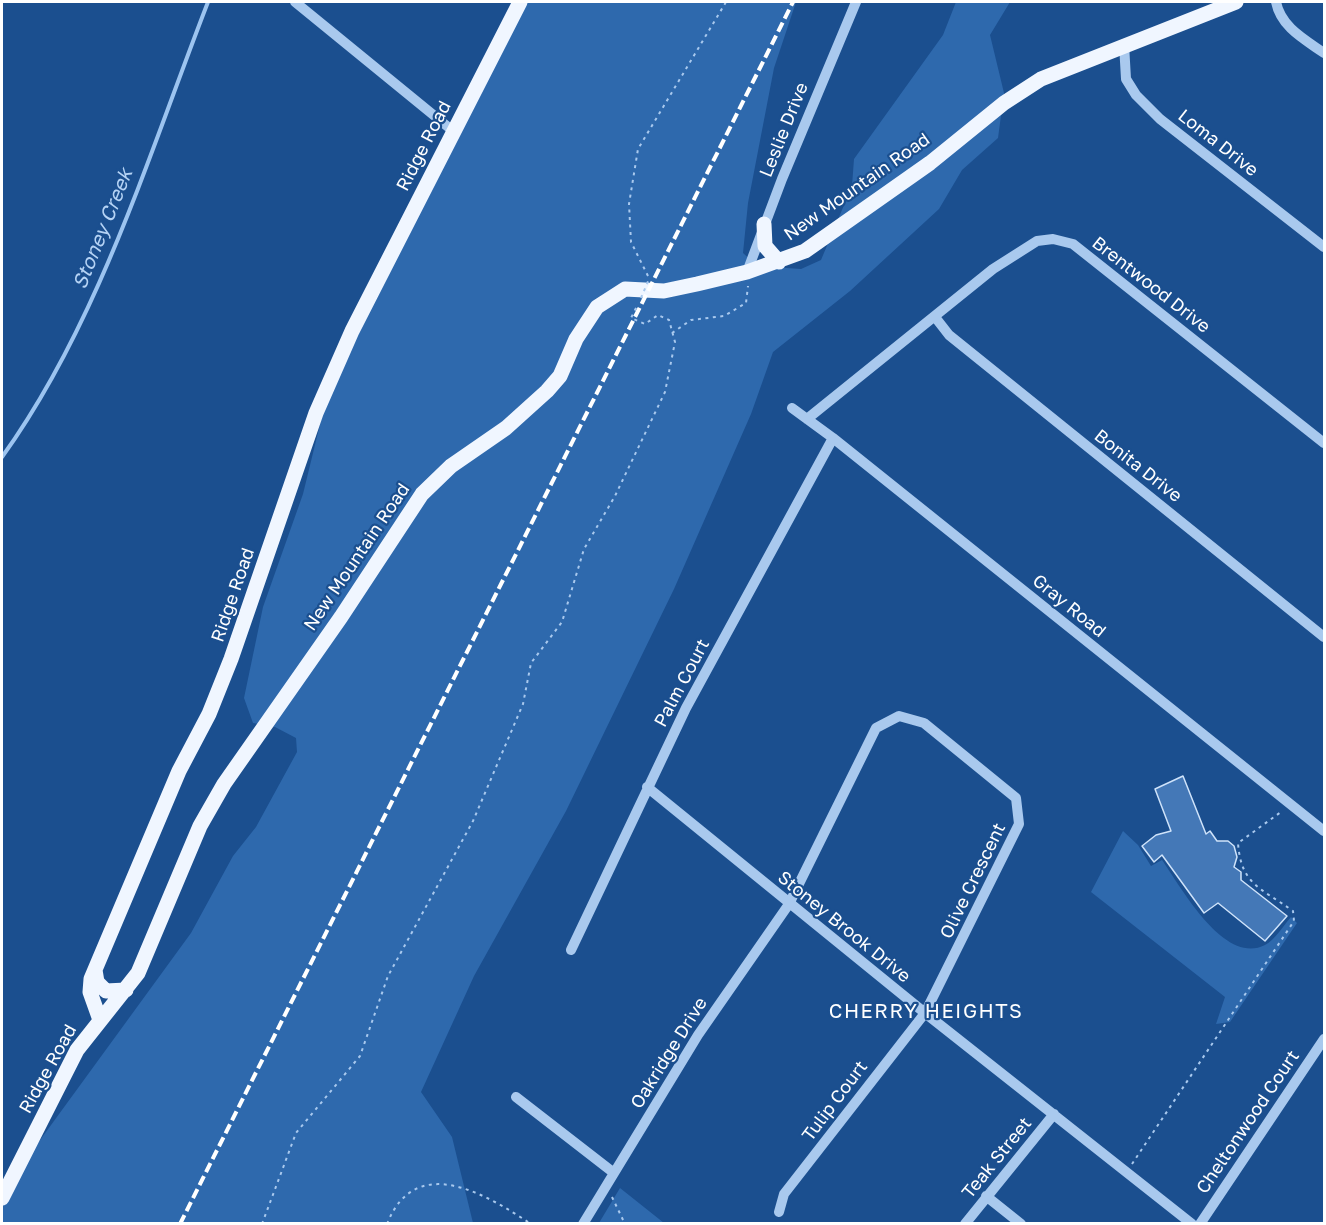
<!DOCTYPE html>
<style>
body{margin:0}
#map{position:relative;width:1326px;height:1225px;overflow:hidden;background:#1b4f8f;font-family:"Golos Text",sans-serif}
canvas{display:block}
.frame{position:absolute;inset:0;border:3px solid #fff;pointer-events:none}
</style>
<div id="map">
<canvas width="1326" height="1225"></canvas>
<div class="frame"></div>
</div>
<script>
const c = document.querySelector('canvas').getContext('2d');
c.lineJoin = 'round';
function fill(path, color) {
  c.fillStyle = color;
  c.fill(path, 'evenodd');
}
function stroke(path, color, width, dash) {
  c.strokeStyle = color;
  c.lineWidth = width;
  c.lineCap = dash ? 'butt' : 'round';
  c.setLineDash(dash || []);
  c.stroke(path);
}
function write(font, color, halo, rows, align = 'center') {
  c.font = font + ' "Golos Text",sans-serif';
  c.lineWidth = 4.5;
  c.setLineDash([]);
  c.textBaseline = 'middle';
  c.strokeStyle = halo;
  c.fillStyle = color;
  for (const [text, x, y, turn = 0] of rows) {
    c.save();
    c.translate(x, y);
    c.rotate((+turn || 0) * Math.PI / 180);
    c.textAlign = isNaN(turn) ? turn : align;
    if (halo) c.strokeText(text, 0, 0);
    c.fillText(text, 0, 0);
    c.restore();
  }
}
fill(new Path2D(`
 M 523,2 L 796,2 L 774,68 L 748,203 L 743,253 L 757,266 L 801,269 L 821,260 L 852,186 L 854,159 L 943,35 L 956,2 L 1010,2 L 990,35 L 1004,93 L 998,138 L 962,170 L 939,209 L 850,291 L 773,352 L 751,414 L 674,589 L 566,811 L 474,976 L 421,1092 L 452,1137 L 473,1223 L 2,1224 L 2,1208 L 27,1158 L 191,933 L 233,856 L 256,827 L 297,752 L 296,738 L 275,727 L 253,723 L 244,698 L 263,607 L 303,494 L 334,367 Z
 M 1123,831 L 1138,845 L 1151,866 L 1162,860 C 1181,887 1224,966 1265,945 C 1275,940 1283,926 1291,917 L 1297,923 L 1230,1022 L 1216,1024 L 1225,997 L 1091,892 Z
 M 620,1188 L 664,1223 L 599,1223 Z`), '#2e69ad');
stroke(new Path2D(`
 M 2,457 C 98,324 149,154 208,2`), '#9cc4f0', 4);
const building = new Path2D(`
 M 1183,776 L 1206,834 L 1210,831 L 1217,841 L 1228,841 L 1234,846 L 1237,857 L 1234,867 L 1241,872 L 1241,880 L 1287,916 L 1265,941 L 1218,903 L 1204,913 L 1162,855 L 1154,862 L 1142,846 L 1156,835 L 1171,831 L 1155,789 Z`);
fill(building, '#4478b7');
stroke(building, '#cfe3fa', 1.5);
stroke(new Path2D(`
 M 648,276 L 631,242 L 629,204 L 638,149 L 726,2
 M 672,333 L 691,320 L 724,316 L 746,303 L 748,286
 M 1132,1164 L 1294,921 L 1293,911 C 1261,888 1241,885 1238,843 L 1281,812
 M 612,1197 L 625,1224
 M 262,1224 L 296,1133 L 360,1056 L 388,976 L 473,821 L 523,704 L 531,663 L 562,622 L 584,549 L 615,496 L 665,392 L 675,342 L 669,320 L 658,315 L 645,324 L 631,318 L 638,304
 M 387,1224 C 416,1151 487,1195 531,1224`), '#a9c9ee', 2, [3, 4.5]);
stroke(new Path2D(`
 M 295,2 L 453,131
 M 1276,2 C 1281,27 1304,39 1324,53
 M 1124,44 L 1126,79 L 1136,95 L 1160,119 L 1324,247
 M 747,272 L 782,179 L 856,2
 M 935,317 L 949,335 L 1324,637
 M 792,408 L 833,438 L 1324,831
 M 807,419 L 993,269 L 1037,241 L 1053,239 L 1073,244 L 1324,443
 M 647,787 L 925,1013 L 1192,1224
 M 571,950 L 686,708 L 833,438
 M 516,1097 L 614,1173
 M 986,1196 L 1021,1224
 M 583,1224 L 698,1035 L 789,904 L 876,728 L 899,716 L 924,723 L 1016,798 L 1019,824 L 925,1013 L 784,1194 L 779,1212
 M 965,1224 L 1054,1114
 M 1200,1224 L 1324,1039`), '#a9c9ee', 10);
stroke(new Path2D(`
 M 764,224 L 765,246 L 779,262
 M 95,970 L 97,982 L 106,991 L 126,990
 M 100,1020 L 90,992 L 91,979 L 179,771 L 209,714 L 231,659 L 316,413 L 352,331 L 520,2
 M 2,1198 L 77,1050 L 138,973 L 200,826 L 224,784 L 341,617 L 422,494 L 451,466 L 506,428 L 547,391 L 560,376 L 576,339 L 597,307 L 625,289 L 664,291 L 697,284 L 747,272 L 805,251 L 930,163 L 1004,103 L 1041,79 L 1236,2`), '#f0f6ff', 15);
stroke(new Path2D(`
 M 180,1224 L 793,2`), '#fff', 4, [10, 4.5]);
stroke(new Path2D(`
 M 641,298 L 649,279`), '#a9c9ee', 2, [3, 4.5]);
write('18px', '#fff', '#1b4f8f', [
 ["Leslie Drive",784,130,-68],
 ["Loma Drive",1218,143,38],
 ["Ridge Road",424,146,-63],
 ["New Mountain Road",857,187,-35],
 ["Brentwood Drive",1151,285,38],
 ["Bonita Drive",1138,466,38],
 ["New Mountain Road",357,557,-56],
 ["Ridge Road",233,595,-71],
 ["Gray Road",1069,606,39],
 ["Palm Court",682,683,-62],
 ["Olive Crescent",973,881,-64],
 ["Stoney Brook Drive",844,927,39],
 ["Oakridge Drive",669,1053,-58],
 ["Ridge Road",48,1069,-61],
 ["Tulip Court",835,1101,-53],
 ["Cheltonwood Court",1248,1122,-56],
 ["Teak Street",997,1158,-51]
]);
write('italic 20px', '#b5d3f5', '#1b4f8f', [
 ["Stoney Creek",103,229,-68]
]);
c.letterSpacing = '1.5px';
write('20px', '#fff', '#1b4f8f', [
 ["CHERRY HEIGHTS",926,1012]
]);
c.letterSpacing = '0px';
</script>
